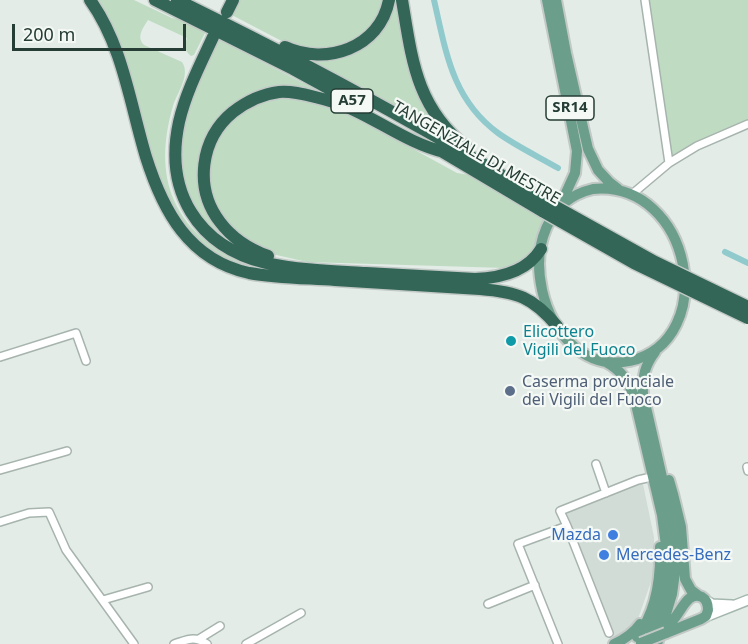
<!DOCTYPE html>
<style>
body{margin:0}
#map{position:relative;width:748px;height:644px;overflow:hidden;background:#e4ece8;font-family:"Noto Sans",sans-serif}
canvas{display:block}
.scale{position:absolute;left:12px;top:24px;width:174px;height:27px;box-sizing:border-box;border:3px solid #253d34;border-top:0;padding-left:8px;font-size:18px;line-height:21px;white-space:nowrap;color:#253d34;-webkit-text-stroke:4px #f4f9f6;paint-order:stroke}
</style>
<div id="map">
<canvas width="748" height="644"></canvas>
<div class="scale">200 m</div>
</div>
<script>
const c = document.querySelector('canvas').getContext('2d');
c.lineJoin = 'round';
function fill(path, color) {
  c.fillStyle = color;
  c.fill(path, 'evenodd');
}
function stroke(path, color, width, dash) {
  c.strokeStyle = color;
  c.lineWidth = width;
  c.lineCap = dash ? 'butt' : 'round';
  c.setLineDash(dash || []);
  c.stroke(path);
}
function write(font, color, halo, rows, align = 'center') {
  c.font = font + ' "Noto Sans",sans-serif';
  c.lineWidth = 4.5;
  c.setLineDash([]);
  c.textBaseline = 'middle';
  c.strokeStyle = halo;
  c.fillStyle = color;
  for (const [text, x, y, turn = 0] of rows) {
    c.save();
    c.translate(x, y);
    c.rotate((+turn || 0) * Math.PI / 180);
    c.textAlign = isNaN(turn) ? turn : align;
    if (halo) c.strokeText(text, 0, 0);
    c.fillText(text, 0, 0);
    c.restore();
  }
}
fill(new Path2D(`
 M 640,482 L 643,484 L 654,537 L 654,567 L 652,579 L 639,616 L 635,624 L 627,633 L 614,639 L 564,510 Z`), '#d2dcd7');
fill(new Path2D(`
 M 92,0 L 134,0 L 172,18 L 183,20 L 205,33 L 194,55 L 191,56 C 184,51 185,45 187,38 L 148,20 C 143,28 136,37 144,45 L 182,62 C 191,75 177,93 173,106 C 152,178 173,231 242,263 L 241,267 L 205,250 L 172,213 Z
 M 235,0 L 385,0 L 383,7 L 366,33 L 333,50 L 297,49 L 228,13 Z
 M 391,0 L 400,0 L 409,52 L 447,137 L 309,61 L 309,58 L 353,50 Z
 M 647,0 L 748,0 L 748,121 L 671,159 Z
 M 216,38 L 303,83 L 304,82 L 323,91 L 322,94 L 300,90 L 226,112 L 200,180 L 243,248 L 215,234 L 187,200 L 181,183 L 181,126 Z
 M 273,95 L 329,103 L 457,173 L 470,175 L 546,219 C 538,235 536,255 519,264 C 515,266 510,267 505,268 L 307,262 L 272,254 L 252,246 L 223,224 L 205,172 L 224,122 Z`), '#bfdcc3');
stroke(new Path2D(`
 M 434,0 C 446,52 452,99 498,133 C 516,146 539,157 558,168
 M 725,252 L 748,263`), '#91cacd', 6);
const street = new Path2D(`
 M 645,0 L 669,163
 M 631,195 L 669,163 L 697,146 L 748,124
 M 0,357 L 76,333 L 86,361
 M 596,464 L 606,493
 M 747,467 L 748,471
 M 0,470 L 67,451
 M 0,522 L 29,513 L 49,512 L 66,550 L 134,644
 M 567,526 L 560,511 L 638,480 L 647,478
 M 103,600 L 148,587
 M 488,604 L 535,585
 M 199,639 L 220,626
 M 174,644 C 187,640 194,635 207,644
 M 246,644 L 301,613
 M 558,644 L 518,544 L 567,526 L 609,633`);
const secondary = new Path2D(`
 M 705,600 L 712,604 L 732,605
 M 705,617 L 748,600`);
const primary = new Path2D(`
 M 547,0 L 577,151 L 575,173 L 560,206
 M 556,0 L 566,53 L 588,149 L 598,170 L 609,182 L 618,189
 M 593,189 C 692,180 721,340 630,361 C 539,380 499,211 593,189 Z
 M 655,352 C 645,365 642,377 643,394 L 670,512 L 675,544 L 675,572 L 672,594 L 657,644
 M 606,362 C 621,370 628,381 634,396 L 662,515 L 667,553 L 666,574 L 663,593 L 648,644
 M 669,480 L 673,494 L 681,527 L 685,579 L 691,590 L 699,596
 M 666,633 L 701,619 L 706,616 L 708,610 C 708,605 707,600 702,597 C 686,589 680,617 669,624
 M 637,637 C 656,612 661,578 660,547
 M 614,644 C 625,639 633,634 640,624`);
const highway = new Path2D(`
 M 90,0 C 123,46 130,104 146,157 C 163,211 189,260 249,273 C 277,278 306,278 335,280 C 383,283 432,286 480,289 C 517,292 533,297 557,326
 M 155,0 L 293,69 L 357,104
 M 177,0 C 259,40 340,82 419,127 C 463,151 505,178 549,203
 M 402,0 C 412,60 416,107 467,148
 M 227,12 L 233,0
 M 213,37 C 200,65 186,92 179,122 C 164,191 197,246 266,263 C 299,270 333,271 366,273 C 403,275 439,277 475,279 C 500,278 527,272 541,249
 M 285,47 C 326,66 380,48 389,0
 M 438,149 L 544,212
 M 268,256 C 249,249 232,238 220,222 C 194,188 200,139 233,112 C 246,102 262,94 279,92 C 291,91 303,94 315,97 C 328,100 341,104 354,110 C 384,124 411,144 444,152`);
stroke(street, '#a7b4ae', 10);
stroke(secondary, '#a3b7ae', 12);
stroke(primary, '#c2c9c6', 14);
stroke(highway, '#c2c9c6', 15);
stroke(street, '#fff', 7);
stroke(secondary, '#fff', 9);
stroke(primary, '#6c9e8c', 10);
stroke(highway, '#336656', 12);
const primaryBridge = new Path2D(`
 M 641,643 L 666,633`);
const highwayBridge = new Path2D(`
 M 549,203 L 655,262 L 748,307
 M 544,212 L 634,263 L 748,318`);
stroke(primaryBridge, '#c2c9c6', 14, []);
stroke(highwayBridge, '#c2c9c6', 15, []);
stroke(primaryBridge, '#6c9e8c', 10);
stroke(highwayBridge, '#336656', 12);
for (const [x, y, r, color] of [
 [511,341,6,"#0f9aa8"],
 [510,391,6,"#5c6f8a"],
 [613,535,6,"#3f7fe0"],
 [604,555,6,"#3f7fe0"]
]) {
  const dot = new Path2D();
  dot.arc(x, y, r, 0, 2 * Math.PI);
  c.fillStyle = color;
  c.fill(dot);
  stroke(dot, '#f4f9f6', 2);
}
for (const [x, y, w] of [
 [352,101,42],
 [570,108,48]
]) {
  const box = new Path2D();
  box.roundRect(x - w / 2, y - 12, w, 24, 4.5);
  c.fillStyle = '#f4f9f6';
  c.fill(box);
  stroke(box, '#253d34', 1.5);
}
write('bold 15px', '#253d34', null, [
 ["A57",352,101],
 ["SR14",570,108]
]);
write('16px', '#253d34', '#f4f9f6', [
 ["TANGENZIALE DI MESTRE",476,153,30]
]);
write('16px', '#0d838f', '#f4f9f6', [
 ["Elicottero",523,332],
 ["Vigili del Fuoco",523,350]
], 'left');
write('16px', '#4e5e75', '#f4f9f6', [
 ["Caserma provinciale",522,382],
 ["dei Vigili del Fuoco",522,400]
], 'left');
write('16px', '#366cbe', '#f4f9f6', [
 ["Mazda",601,535],
 ["Mercedes-Benz",616,555,"left"]
], 'right');
</script>
